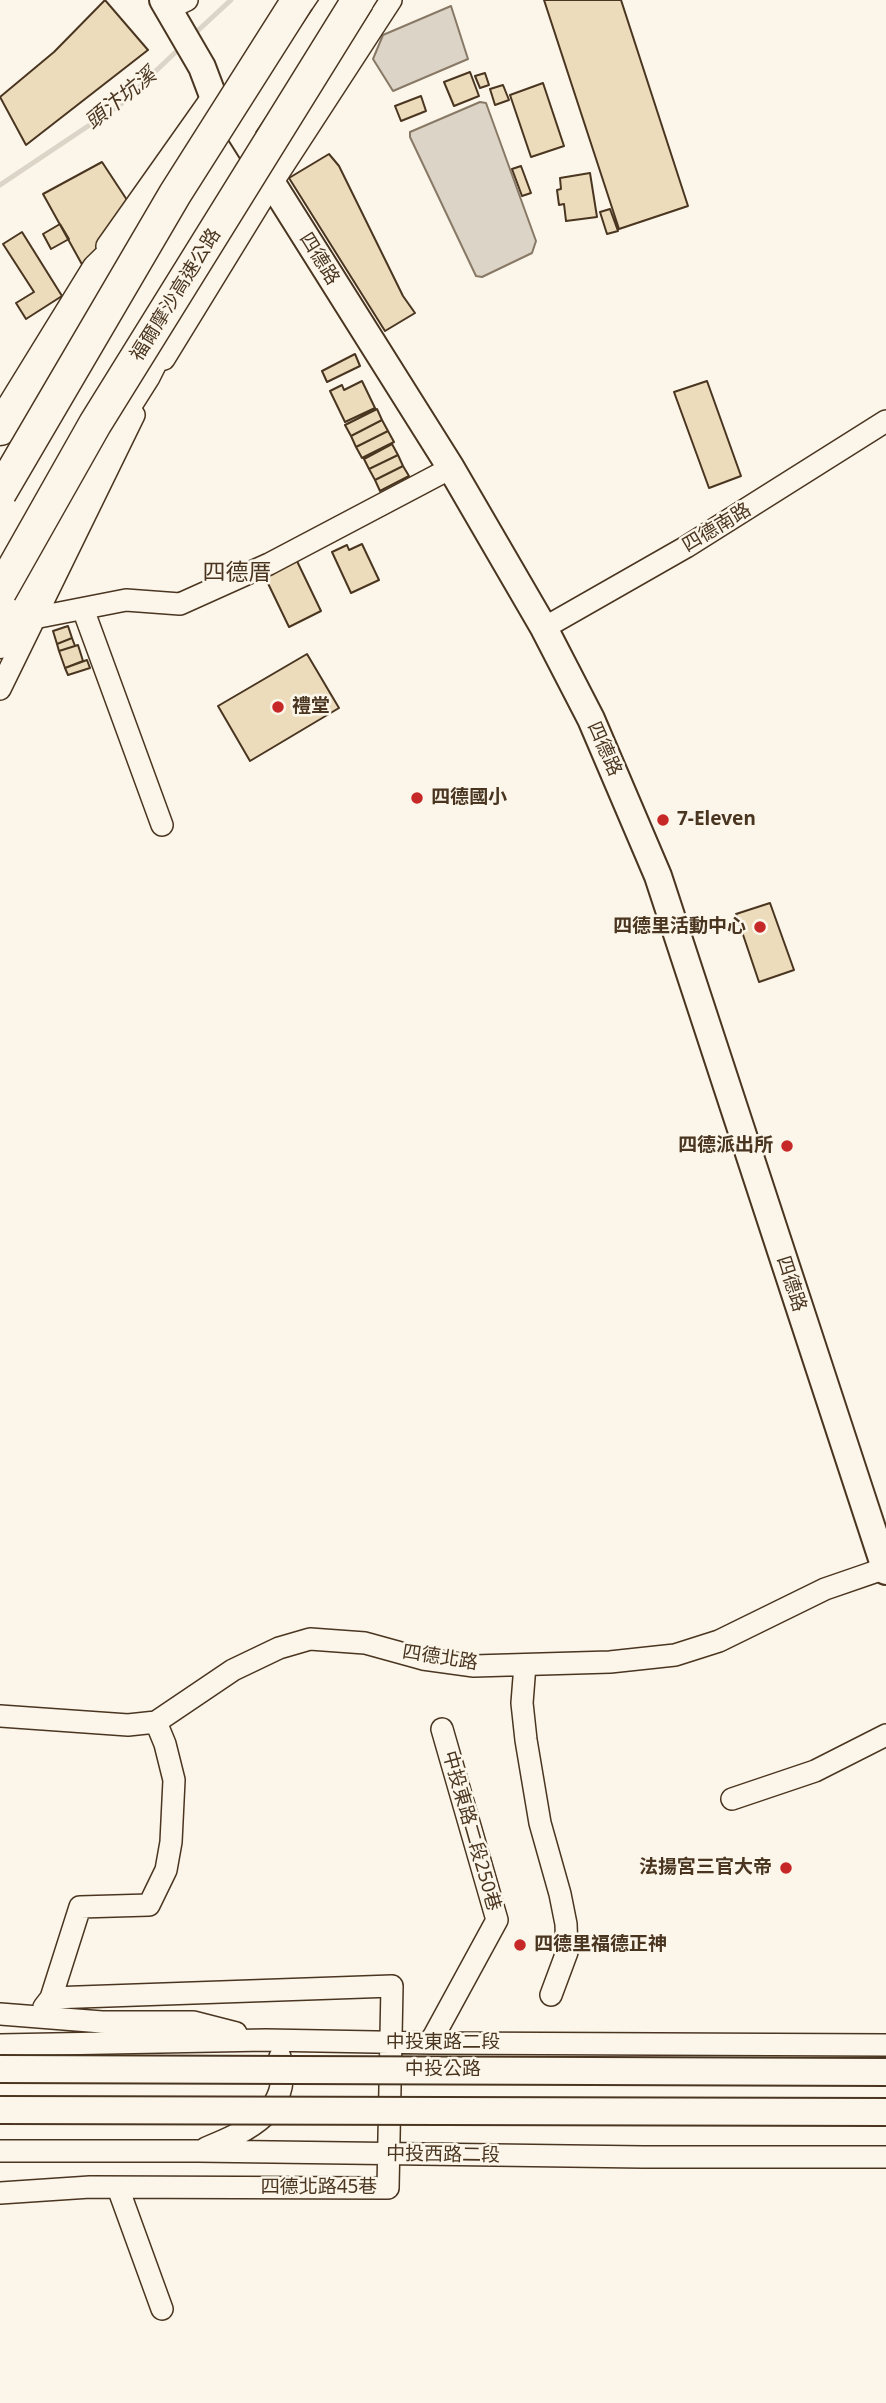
<!DOCTYPE html>
<meta charset="utf-8">
<style>
body{margin:0}
canvas{display:block;background:#fbf6e9}
</style>
<canvas width="886" height="2403"></canvas>
<script>
const c = document.querySelector('canvas').getContext('2d');
c.lineJoin = 'round';
function fill(path, color) {
  c.fillStyle = color;
  c.fill(path, 'evenodd');
}
function stroke(path, color, width, dash) {
  c.strokeStyle = color;
  c.lineWidth = width;
  c.lineCap = dash ? 'butt' : 'round';
  c.setLineDash(dash || []);
  c.stroke(path);
}
function write(font, color, halo, rows, align = 'center') {
  c.font = font + ' "Noto Sans","Noto Sans TC",sans-serif';
  c.lineWidth = 5;
  c.setLineDash([]);
  c.textBaseline = 'middle';
  c.strokeStyle = halo;
  c.fillStyle = color;
  for (const [text, x, y, turn = 0] of rows) {
    c.save();
    c.translate(x, y);
    c.rotate((+turn || 0) * Math.PI / 180);
    c.textAlign = isNaN(turn) ? turn : align;
    if (halo) c.strokeText(text, 0, 0);
    c.fillText(text, 0, 0);
    c.restore();
  }
}
const water = new Path2D(`
 M 451,6 L 468,59 L 393,91 L 373,59 L 383,35 Z
 M 480,102 L 486,103 L 536,241 L 532,253 L 482,277 L 476,276 L 410,137 L 410,132 Z`);
fill(water, '#dcd4c6');
stroke(water, '#887966', 2);
stroke(new Path2D(`
 M 192,36 L 231,0
 M 0,185 L 121,104 L 180,48`), '#dcd4c6', 5);
const building = new Path2D(`
 M 105,0 L 148,50 L 26,145 L 0,97 L 54,52 Z
 M 544,0 L 621,0 L 688,206 L 619,229 Z
 M 470,72 L 479,96 L 454,106 L 444,82 Z
 M 485,73 L 489,85 L 480,88 L 475,76 Z
 M 543,83 L 564,146 L 531,157 L 510,95 Z
 M 503,85 L 509,100 L 495,105 L 490,89 Z
 M 421,96 L 426,111 L 401,121 L 395,106 Z
 M 329,154 L 339,166 L 403,296 L 415,313 L 385,331 L 289,178 Z
 M 102,162 L 127,200 L 84,268 L 43,194 Z
 M 521,166 L 531,193 L 522,196 L 512,169 Z
 M 590,173 L 597,217 L 566,221 L 564,204 L 559,205 L 557,190 L 561,189 L 560,178 Z
 M 610,209 L 618,231 L 607,234 L 600,212 Z
 M 60,224 L 69,239 L 51,249 L 43,234 Z
 M 22,232 L 62,296 L 26,319 L 16,303 L 34,292 L 3,244 Z
 M 355,354 L 360,366 L 327,382 L 322,371 Z
 M 362,381 L 375,408 L 345,422 L 330,391 L 342,385 L 344,390 Z
 M 707,381 L 741,476 L 709,488 L 674,392 Z
 M 377,409 L 382,420 L 351,436 L 345,425 Z
 M 382,420 L 388,431 L 356,447 L 351,436 Z
 M 388,431 L 394,442 L 362,458 L 356,447 Z
 M 392,444 L 398,455 L 369,469 L 364,459 Z
 M 398,455 L 403,466 L 375,480 L 369,469 Z
 M 403,466 L 409,476 L 380,491 L 375,480 Z
 M 362,544 L 379,580 L 351,593 L 332,552 L 347,545 L 349,550 Z
 M 295,557 L 321,611 L 289,627 L 263,573 Z
 M 68,626 L 72,638 L 57,644 L 53,631 Z
 M 72,638 L 75,646 L 59,651 L 57,644 Z
 M 78,645 L 83,661 L 65,668 L 59,651 Z
 M 307,654 L 339,708 L 250,761 L 218,706 Z
 M 87,660 L 90,668 L 68,675 L 65,668 Z
 M 770,903 L 794,970 L 759,982 L 736,914 Z`);
fill(building, '#ecdcbc');
stroke(building, '#4a3520', 2);
const minor = new Path2D(`
 M 168,9 L 187,0
 M 241,134 L 332,0
 M 107,246 L 213,96
 M 164,359 L 272,183 L 391,0
 M 83,609 L 162,825
 M 34,618 L 126,600 L 180,604 L 269,564 L 451,468
 M 544,628 L 686,547 L 886,421
 M 0,689 L 134,415
 M 525,1665 L 522,1703 L 526,1740 L 540,1823 L 560,1894 L 566,1924 L 567,1952 L 551,1995
 M 0,1716 L 128,1725 L 156,1722 L 233,1670 L 279,1648 L 310,1639 L 365,1643 L 423,1659 L 474,1666 L 610,1662 L 675,1655 L 719,1641 L 825,1589 L 886,1568
 M 732,1799 L 815,1771 L 886,1735
 M 44,2007 L 51,1998 L 80,1907 L 149,1905 L 166,1870 L 171,1842 L 174,1780 L 165,1744 L 156,1722
 M 0,2014 L 102,2022 L 193,2022 L 236,2033
 M 430,2043 L 497,1920 L 442,1729
 M 0,2045 L 266,2040 L 430,2043 L 886,2045
 M 206,2148 C 248,2131 293,2111 280,2057
 M 0,2151 L 198,2151 L 643,2157 L 886,2157
 M 118,2188 L 162,2309
 M 0,2193 L 90,2187 L 388,2188 L 392,1986 L 51,1998`);
const major = new Path2D(`
 M 163,0 L 202,67 L 213,96 L 241,134 L 451,468 L 544,628 L 591,719 L 658,876 L 886,1571`);
const highway = new Path2D(`
 M 0,429 L 98,270 L 164,205
 M 0,642 L 108,432 L 144,375 L 164,335`);
stroke(minor, '#4a3520', 24);
stroke(major, '#4a3520', 30);
stroke(highway, '#4a3520', 35);
stroke(minor, '#fbf6e9', 21);
stroke(major, '#fbf6e9', 26);
stroke(highway, '#fbf6e9', 32);
const majorBridge = new Path2D(`
 M 0,2069 L 886,2072
 M 0,2110 L 886,2112`);
const highwayBridge = new Path2D(`
 M 0,493 L 175,194 L 298,0
 M 0,592 L 95,424 L 358,0`);
stroke(majorBridge, '#4a3520', 30, []);
stroke(highwayBridge, '#4a3520', 35, []);
stroke(majorBridge, '#fbf6e9', 26);
stroke(highwayBridge, '#fbf6e9', 32);
for (const [x, y, r, color] of [
 [278,707,7,"#c62828"],
 [417,798,7,"#c62828"],
 [663,820,7,"#c62828"],
 [760,927,7,"#c62828"],
 [787,1146,7,"#c62828"],
 [786,1868,7,"#c62828"],
 [520,1945,7,"#c62828"]
]) {
  const dot = new Path2D();
  dot.arc(x, y, r, 0, 2 * Math.PI);
  c.fillStyle = color;
  c.fill(dot);
  stroke(dot, '#fbf6e9', 2.5);
}
write('19px', '#4a3520', '#fbf6e9', [
 ["四德路",319,259,58],
 ["福爾摩沙高速公路",176,295,-58],
 ["四德南路",717,528,-31],
 ["四德路",604,749,66],
 ["四德路",791,1284,72],
 ["四德北路",440,1658,9],
 ["中投東路二段250巷",471,1831,74],
 ["中投東路二段",443,2043],
 ["中投公路",443,2070],
 ["中投西路二段",443,2155,1],
 ["四德北路45巷",319,2188]
]);
write('bold 19px', '#4a3520', '#fbf6e9', [
 ["禮堂",292,707],
 ["四德國小",431,798],
 ["7-Eleven",677,820],
 ["四德里活動中心",746,927,"right"],
 ["四德派出所",773,1146,"right"],
 ["法揚宮三官大帝",772,1868,"right"],
 ["四德里福德正神",534,1945]
], 'left');
write('italic 21px', '#4a3520', '#fbf6e9', [
 ["頭汴坑溪",121,99,-39]
]);
write('23px', '#4a3520', '#fbf6e9', [
 ["四德厝",237,573]
]);
</script>
